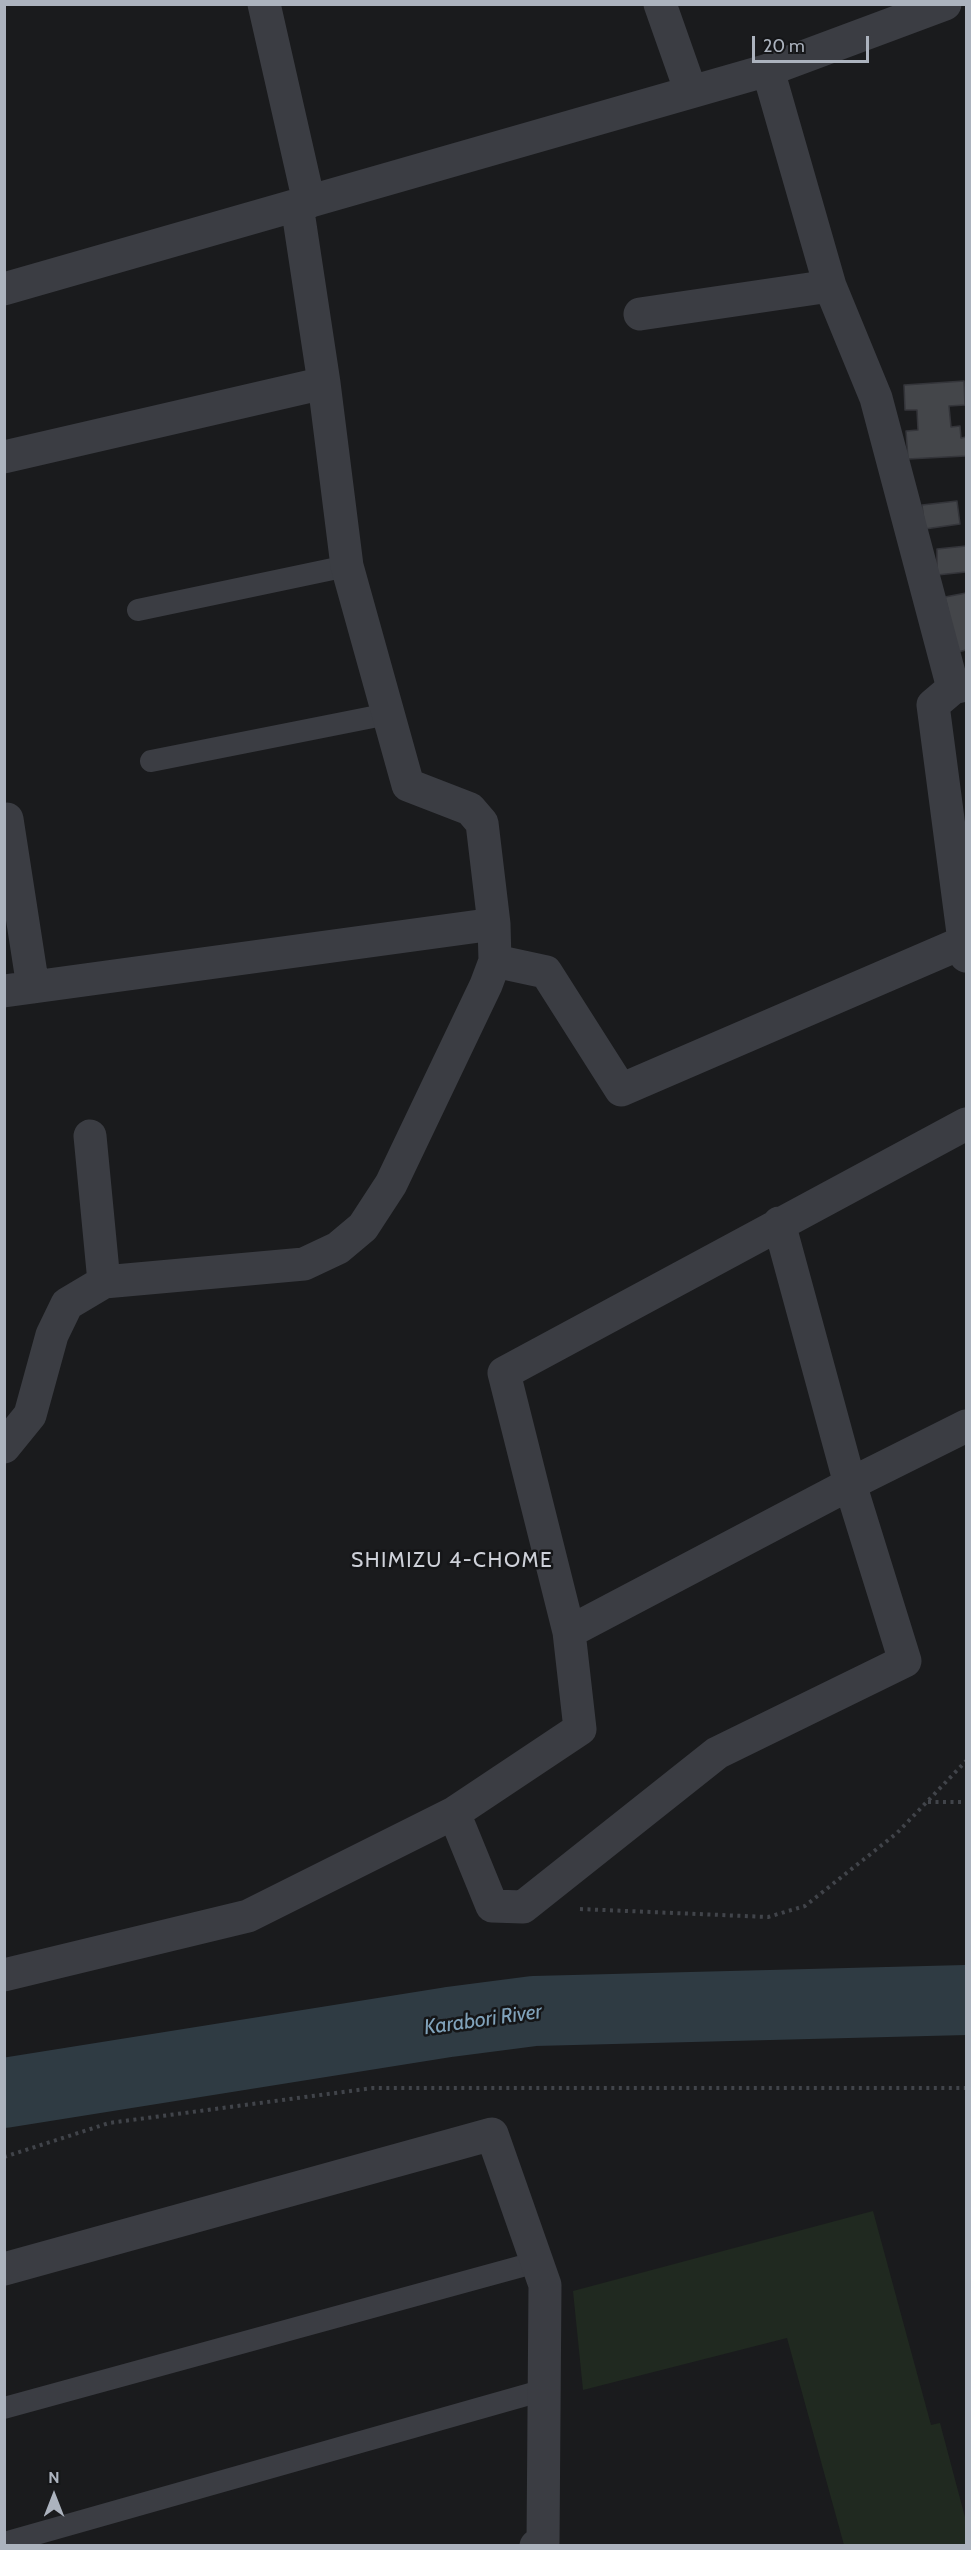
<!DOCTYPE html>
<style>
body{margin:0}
#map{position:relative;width:971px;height:2550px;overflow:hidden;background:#1a1b1d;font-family:Cabin,sans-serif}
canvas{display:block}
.frame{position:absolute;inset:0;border:6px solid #acb3be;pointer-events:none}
.north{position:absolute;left:24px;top:2466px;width:60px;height:60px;-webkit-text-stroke:4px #151618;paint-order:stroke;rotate:0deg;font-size:16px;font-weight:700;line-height:24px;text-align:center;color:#acb3be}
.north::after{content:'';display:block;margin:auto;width:21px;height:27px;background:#acb3be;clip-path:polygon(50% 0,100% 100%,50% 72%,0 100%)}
.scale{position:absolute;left:752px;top:36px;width:117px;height:27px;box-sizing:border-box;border:3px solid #acb3be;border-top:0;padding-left:8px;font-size:18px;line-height:21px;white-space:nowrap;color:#acb3be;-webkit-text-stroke:4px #151618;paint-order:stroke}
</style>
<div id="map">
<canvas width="971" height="2550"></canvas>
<div class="frame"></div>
<div class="north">N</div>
<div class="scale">20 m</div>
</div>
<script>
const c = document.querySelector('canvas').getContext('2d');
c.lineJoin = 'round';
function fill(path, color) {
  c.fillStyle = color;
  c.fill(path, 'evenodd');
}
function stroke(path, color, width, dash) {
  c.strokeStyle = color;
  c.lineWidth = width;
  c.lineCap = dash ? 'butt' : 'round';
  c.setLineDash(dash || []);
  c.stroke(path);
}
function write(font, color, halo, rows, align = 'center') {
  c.font = font + ' Cabin,sans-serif';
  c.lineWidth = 5;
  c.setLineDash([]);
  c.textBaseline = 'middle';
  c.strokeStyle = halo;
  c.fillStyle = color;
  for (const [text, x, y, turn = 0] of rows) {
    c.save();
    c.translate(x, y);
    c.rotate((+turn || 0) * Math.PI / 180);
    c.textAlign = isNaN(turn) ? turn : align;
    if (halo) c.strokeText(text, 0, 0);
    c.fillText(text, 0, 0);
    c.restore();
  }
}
fill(new Path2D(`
 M 873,2211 L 931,2425 L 940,2423 L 966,2521 L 966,2545 L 844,2545 L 787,2338 L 583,2390 L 573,2291 Z`), '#202920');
stroke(new Path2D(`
 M 4,2093 L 449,2022 L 534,2011 L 966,2000`), '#2f3b43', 70);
const building = new Path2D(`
 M 964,381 L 965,405 L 949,406 L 951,427 L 960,426 L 961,438 L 966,437 L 966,456 L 908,459 L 906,431 L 918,430 L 917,410 L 905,410 L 904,385 Z
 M 957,501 L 960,524 L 925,529 L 922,505 Z
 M 966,546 L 966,572 L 937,575 L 937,549 Z
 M 966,593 L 966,650 L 958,652 L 945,597 Z`);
fill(building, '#44464a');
stroke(building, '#34353a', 1.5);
stroke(new Path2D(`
 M 928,1802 L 966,1802
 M 580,1909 L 768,1917 L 805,1906 L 897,1833 L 966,1761
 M 4,2157 L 109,2123 L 373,2088 L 966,2088`), '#41444a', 4, [3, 4.5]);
stroke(new Path2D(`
 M 138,610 L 347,566
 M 151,761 L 388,714
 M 4,2408 L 537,2262
 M 4,2543 L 544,2390`), '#3b3d43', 22);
stroke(new Path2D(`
 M 264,4 L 309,202
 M 660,4 L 691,92
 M 768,70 L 830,286 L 876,398 L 953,688
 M 4,289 L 768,70 L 945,4
 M 640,314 L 830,286
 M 4,457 L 324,383
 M 966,685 L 953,688 L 933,705 L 966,956
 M 7,819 L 33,987
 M 495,961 L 546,972 L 621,1090 L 964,942
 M 4,991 L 494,924
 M 90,1136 L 104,1282
 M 4,1447 L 30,1415 L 52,1335 L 67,1304 L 104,1282 L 304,1264 L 338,1248 L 363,1227 L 391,1184 L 486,985 L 495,961 L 494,924 L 482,823 L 470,809 L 408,785 L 347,566 L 324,383 L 297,205
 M 569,1632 L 850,1484 L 966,1426
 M 454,1813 L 492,1906 L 523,1907 L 717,1753 L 905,1661 L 850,1484 L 779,1223
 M 4,1975 L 248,1916 L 454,1813 L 580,1729 L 569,1632 L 504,1373 L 966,1124
 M 4,2269 L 492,2134 L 545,2285 L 543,2543 L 536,2546`), '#3b3d43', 33);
c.letterSpacing = '1.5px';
write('21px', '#ced1d9', '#151618', [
 ["SHIMIZU 4-CHOME",452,1561]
]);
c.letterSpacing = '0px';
write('italic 21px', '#81a3bb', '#151618', [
 ["Karabori River",483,2020,-8]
]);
</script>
